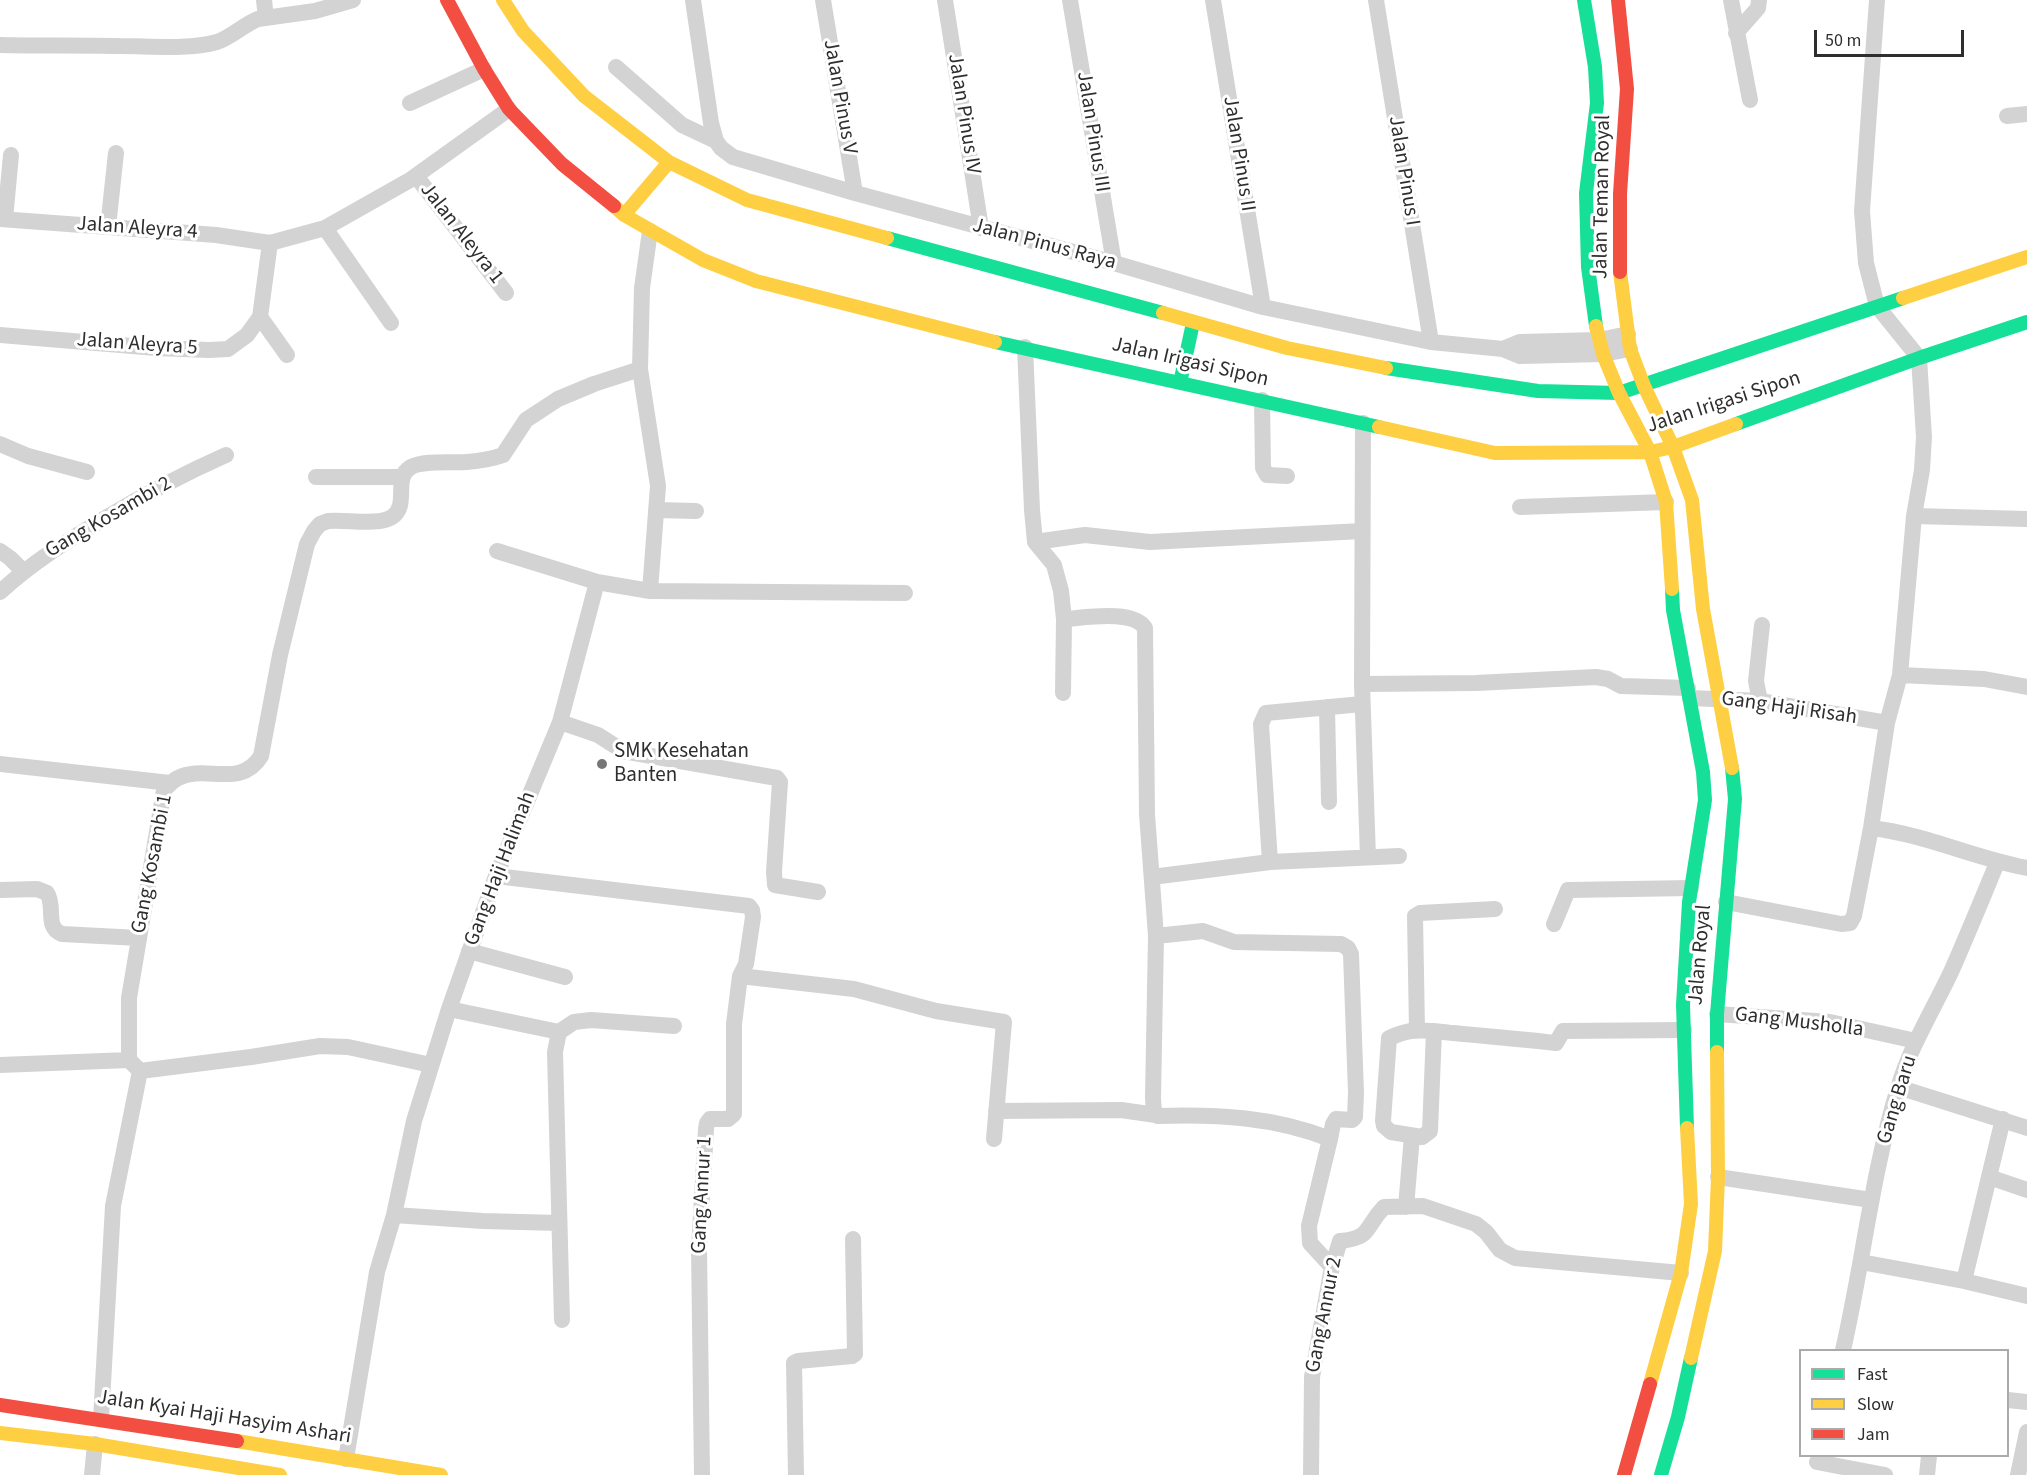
<!DOCTYPE html>
<style>
body{margin:0}
#map{position:relative;width:2027px;height:1475px;overflow:hidden;background:#fff;font-family:"Source Sans 3",sans-serif}
canvas{display:block}
.legend{position:absolute;left:1799px;top:1349px;width:210px;height:108px;box-sizing:border-box;background:#fff;border:2px solid #ababab;margin:0;padding:8px 10px;list-style:none;font-size:18px;color:#2e2e2e}
.legend li{display:flex;align-items:center;gap:12px;height:30px}
.legend b{width:30px;border:2px solid #ababab}
.scale{position:absolute;left:1814px;top:30px;width:150px;height:27px;box-sizing:border-box;border:3px solid #2e2e2e;border-top:0;padding-left:8px;font-size:18px;line-height:21px;white-space:nowrap;color:#2e2e2e;-webkit-text-stroke:4px #fff;paint-order:stroke}
</style>
<div id="map">
<canvas width="2027" height="1475"></canvas>
<ul class="legend">
<li><b style="height:8px;background:#16e098"></b>Fast</li>
<li><b style="height:8px;background:#ffcf43"></b>Slow</li>
<li><b style="height:8px;background:#f24e42"></b>Jam</li>
</ul>
<div class="scale">50 m</div>
</div>
<script>
const c = document.querySelector('canvas').getContext('2d');
c.lineJoin = 'round';
function stroke(path, color, width, dash) {
  c.strokeStyle = color;
  c.lineWidth = width;
  c.lineCap = dash ? 'butt' : 'round';
  c.setLineDash(dash || []);
  c.stroke(path);
}
function write(font, color, halo, rows, align = 'center') {
  c.font = font + ' "Source Sans 3",sans-serif';
  c.lineWidth = 6;
  c.setLineDash([]);
  c.textBaseline = 'middle';
  c.strokeStyle = halo;
  c.fillStyle = color;
  for (const [text, x, y, turn = 0] of rows) {
    c.save();
    c.translate(x, y);
    c.rotate((+turn || 0) * Math.PI / 180);
    c.textAlign = isNaN(turn) ? turn : align;
    if (halo) c.strokeText(text, 0, 0);
    c.fillText(text, 0, 0);
    c.restore();
  }
}
stroke(new Path2D(`
 M 264,0 L 266,18
 M 693,0 L 711,123 L 716,141
 M 823,0 L 855,193
 M 945,0 L 981,228
 M 1070,0 L 1114,263
 M 1213,0 L 1263,307
 M 1376,0 L 1431,342
 M 1731,0 L 1750,100
 M 1736,33 L 1758,8 L 1759,0
 M 0,45 C 40,46 80,45 120,46 C 151,46 187,50 217,42 C 232,37 243,25 258,19 L 315,11 L 353,0
 M 616,67 L 682,125 L 716,141 L 721,148 L 733,157 L 855,193 L 1114,263 L 1263,307 L 1431,342 L 1503,349 L 1520,356 L 1603,354 L 1630,349
 M 410,103 L 484,69
 M 2007,116 L 2027,114
 M 416,176 L 506,293
 M 0,219 L 216,235 L 270,243 L 325,228 L 410,180 L 509,109
 M 5,219 L 11,155
 M 108,227 L 116,153
 M 325,228 L 391,323
 M 650,231 L 642,288 L 640,369 L 658,486 L 650,591
 M 270,243 L 260,317 L 287,355
 M 0,335 L 156,348 L 209,350 L 228,349 L 247,335 L 260,317
 M 1025,347 L 1032,510 L 1035,542 L 1054,565 L 1061,591 L 1064,619 L 1063,693
 M 1503,349 L 1520,342 L 1599,340 L 1628,334
 M 1262,400 L 1263,468 L 1267,475 L 1287,476
 M 1363,423 L 1362,684 L 1368,857
 M 0,444 L 28,456 L 87,472
 M 316,477 L 402,477
 M 1520,507 L 1666,502
 M 656,510 L 696,511
 M 1914,516 L 2027,519
 M 1035,542 L 1085,535 L 1150,542 L 1362,531
 M 0,551 L 10,558 L 23,571
 M 497,551 L 597,582
 M 0,592 C 33,562 64,543 102,520 C 142,496 183,474 226,455
 M 1064,619 C 1084,618 1133,609 1145,628 L 1147,814 L 1156,936 L 1153,1098 L 1154,1113 L 1158,1116 C 1217,1114 1275,1117 1330,1139 L 1309,1226 L 1310,1243 L 1332,1267
 M 1900,675 L 1984,679 L 2027,687
 M 1362,684 L 1476,683 L 1596,677 L 1608,679 L 1621,686 L 1688,688
 M 1690,698 L 1760,701 L 1887,723
 M 1760,701 L 1756,681 L 1762,625
 M 1327,707 L 1329,802
 M 560,722 L 598,735 L 623,751 L 777,778 L 780,782 L 774,872 L 775,885 L 818,892
 M 0,764 L 170,783
 M 1871,828 C 1924,834 1974,858 2027,868
 M 1270,862 L 1261,724 L 1266,713 L 1362,704
 M 496,876 L 749,906 L 752,910 L 753,917 L 746,964 L 740,976 L 734,1024 L 734,1114 L 728,1119 L 710,1119 L 707,1123 L 706,1129 L 699,1248 L 702,1475
 M 1152,877 L 1270,862 L 1399,856
 M 0,890 L 37,889 L 47,893 C 56,907 44,927 62,934 L 139,938
 M 1726,902 L 1841,924 L 1850,923 L 1854,916 L 1871,828 L 1887,723 L 1900,675 L 1914,516 L 1922,470 L 1924,437 L 1919,358 L 1877,306 L 1866,263 L 1862,211 L 1877,0
 M 1554,924 L 1568,890 L 1691,888
 M 1156,936 L 1203,931 L 1234,942 L 1341,944 L 1348,948 L 1351,954 L 1356,1093 L 1355,1117 L 1352,1120 L 1336,1119 L 1333,1124 L 1330,1139
 M 469,951 L 565,977
 M 740,976 L 854,989 L 936,1011 L 1004,1022 L 994,1139
 M 449,1009 L 559,1032 L 555,1052 L 562,1320
 M 1717,1014 L 1830,1022 L 1916,1041
 M 1417,1030 L 1415,916 L 1420,913 L 1495,909
 M 1434,1031 L 1430,1131 L 1422,1137 L 1391,1132 L 1384,1126 L 1383,1121 L 1389,1038 C 1396,1035 1403,1032 1411,1031 C 1425,1029 1440,1032 1453,1033 C 1487,1036 1522,1039 1556,1043 L 1563,1031 L 1684,1030
 M 559,1032 L 574,1022 L 591,1020 L 674,1026
 M 0,1065 L 129,1060
 M 140,1071 L 251,1057 L 320,1046 L 348,1047 L 431,1065
 M 1898,1087 L 2027,1128
 M 996,1111 L 1121,1110 L 1156,1115
 M 1718,1177 L 1871,1200
 M 1989,1177 L 2003,1119
 M 1406,1207 L 1412,1136
 M 394,1215 L 483,1221 L 559,1223
 M 1861,1262 L 1964,1281 L 2027,1296
 M 1964,1281 L 1989,1177 L 2027,1190
 M 1843,1350 C 1863,1263 1872,1173 1898,1088 C 1910,1047 1933,1010 1951,972 C 1967,936 1982,899 1997,863
 M 2008,1400 L 2027,1402
 M 101,1419 L 113,1206 L 140,1071 L 129,1060 L 129,998 L 164,790 C 168,786 172,781 178,778 C 205,764 241,789 261,756 L 280,655 L 307,544 L 314,531 L 320,524 L 328,521 C 345,519 378,526 392,517 C 410,505 392,478 411,467 C 423,460 452,463 467,462 C 479,461 492,459 503,455 L 526,420 L 558,399 L 594,384 L 640,369
 M 346,1459 L 377,1272 L 394,1215 L 414,1121 L 449,1009 L 496,876 L 560,722 L 597,582 L 650,591 L 905,593
 M 1817,1462 L 1885,1475
 M 92,1475 L 95,1444
 M 796,1475 L 794,1363 L 798,1361 L 852,1356 L 855,1354 L 853,1239
 M 1311,1475 L 1312,1377 L 1332,1267 L 1340,1241 C 1372,1238 1364,1228 1384,1207 L 1423,1206 L 1476,1224 L 1486,1232 L 1500,1250 L 1515,1258 L 1681,1273
 M 1927,1475 L 1929,1456
 M 2018,1475 L 2027,1432`), '#d3d3d3', 16);
stroke(new Path2D(`
 M 1584,0 L 1595,67 L 1597,103 L 1586,193 L 1588,267 L 1596,326
 M 887,238 L 1163,313
 M 995,342 L 1379,427
 M 1386,368 L 1538,391 L 1619,393 L 1903,298
 M 1180,383 L 1193,323
 M 1736,424 L 1919,358 L 2027,322
 M 1672,589 L 1673,610 L 1703,772 L 1705,800 L 1689,902 L 1683,1005 L 1687,1128
 M 1717,1052 L 1717,1014 L 1735,799 L 1732,768
 M 1661,1475 L 1678,1417 L 1691,1358`), '#16e098', 14);
stroke(new Path2D(`
 M 503,0 L 523,31 L 584,96 L 669,162 L 747,200 L 887,238
 M 614,206 L 624,215 L 703,260 L 756,281 L 995,342
 M 624,215 L 669,162
 M 1620,272 L 1630,349 L 1644,386 L 1673,447 L 1692,500 L 1703,609 L 1732,768
 M 1903,298 L 2027,257
 M 1163,313 L 1287,348 L 1386,368
 M 1596,326 L 1603,354 L 1619,393 L 1650,452 L 1666,502 L 1672,589
 M 1379,427 L 1495,453 L 1650,452 L 1673,447 L 1736,424
 M 1691,1358 L 1715,1251 L 1718,1177 L 1717,1052
 M 1650,1384 L 1681,1273 L 1691,1204 L 1687,1128
 M 0,1433 L 95,1444 L 280,1475
 M 237,1441 L 441,1475`), '#ffcf43', 14);
stroke(new Path2D(`
 M 447,0 L 484,69 L 509,109 L 562,164 L 614,206
 M 1618,0 L 1627,89 L 1620,194 L 1620,272
 M 0,1405 L 237,1441
 M 1624,1475 L 1650,1384`), '#f24e42', 14);
for (const [x, y, r, color] of [
 [602,764,6,"#777"]
]) {
  const dot = new Path2D();
  dot.arc(x, y, r, 0, 2 * Math.PI);
  c.fillStyle = color;
  c.fill(dot);
  stroke(dot, '#fff', 2);
}
write('21px', '#2e2e2e', '#fff', [
 ["Jalan Pinus V",839,97,80],
 ["Jalan Pinus IV",963,114,81],
 ["Jalan Pinus III",1092,132,81],
 ["Jalan Pinus II",1238,154,81],
 ["Jalan Pinus I",1403,171,81],
 ["Jalan Teman Royal",1603,197,-89],
 ["Jalan Aleyra 4",137,229,4],
 ["Jalan Aleyra 1",461,234,52],
 ["Jalan Pinus Raya",1044,245,15],
 ["Jalan Aleyra 5",137,345,4],
 ["Jalan Irigasi Sipon",1190,363,13],
 ["Jalan Irigasi Sipon",1724,403,-18],
 ["Gang Kosambi 2",109,518,-30],
 ["Gang Haji Risah",1789,709,8],
 ["Gang Kosambi 1",153,864,-79],
 ["Gang Haji Halimah",501,869,-69],
 ["Jalan Royal",1701,955,-85],
 ["Gang Musholla",1799,1023,7],
 ["Gang Baru",1898,1100,-73],
 ["Gang Annur 1",703,1195,-87],
 ["Gang Annur 2",1325,1315,-79],
 ["Jalan Kyai Haji Hasyim Ashari",224,1418,9]
]);
write('21px', '#2e2e2e', '#fff', [
 ["SMK Kesehatan",614,752],
 ["Banten",614,776]
], 'left');
</script>
